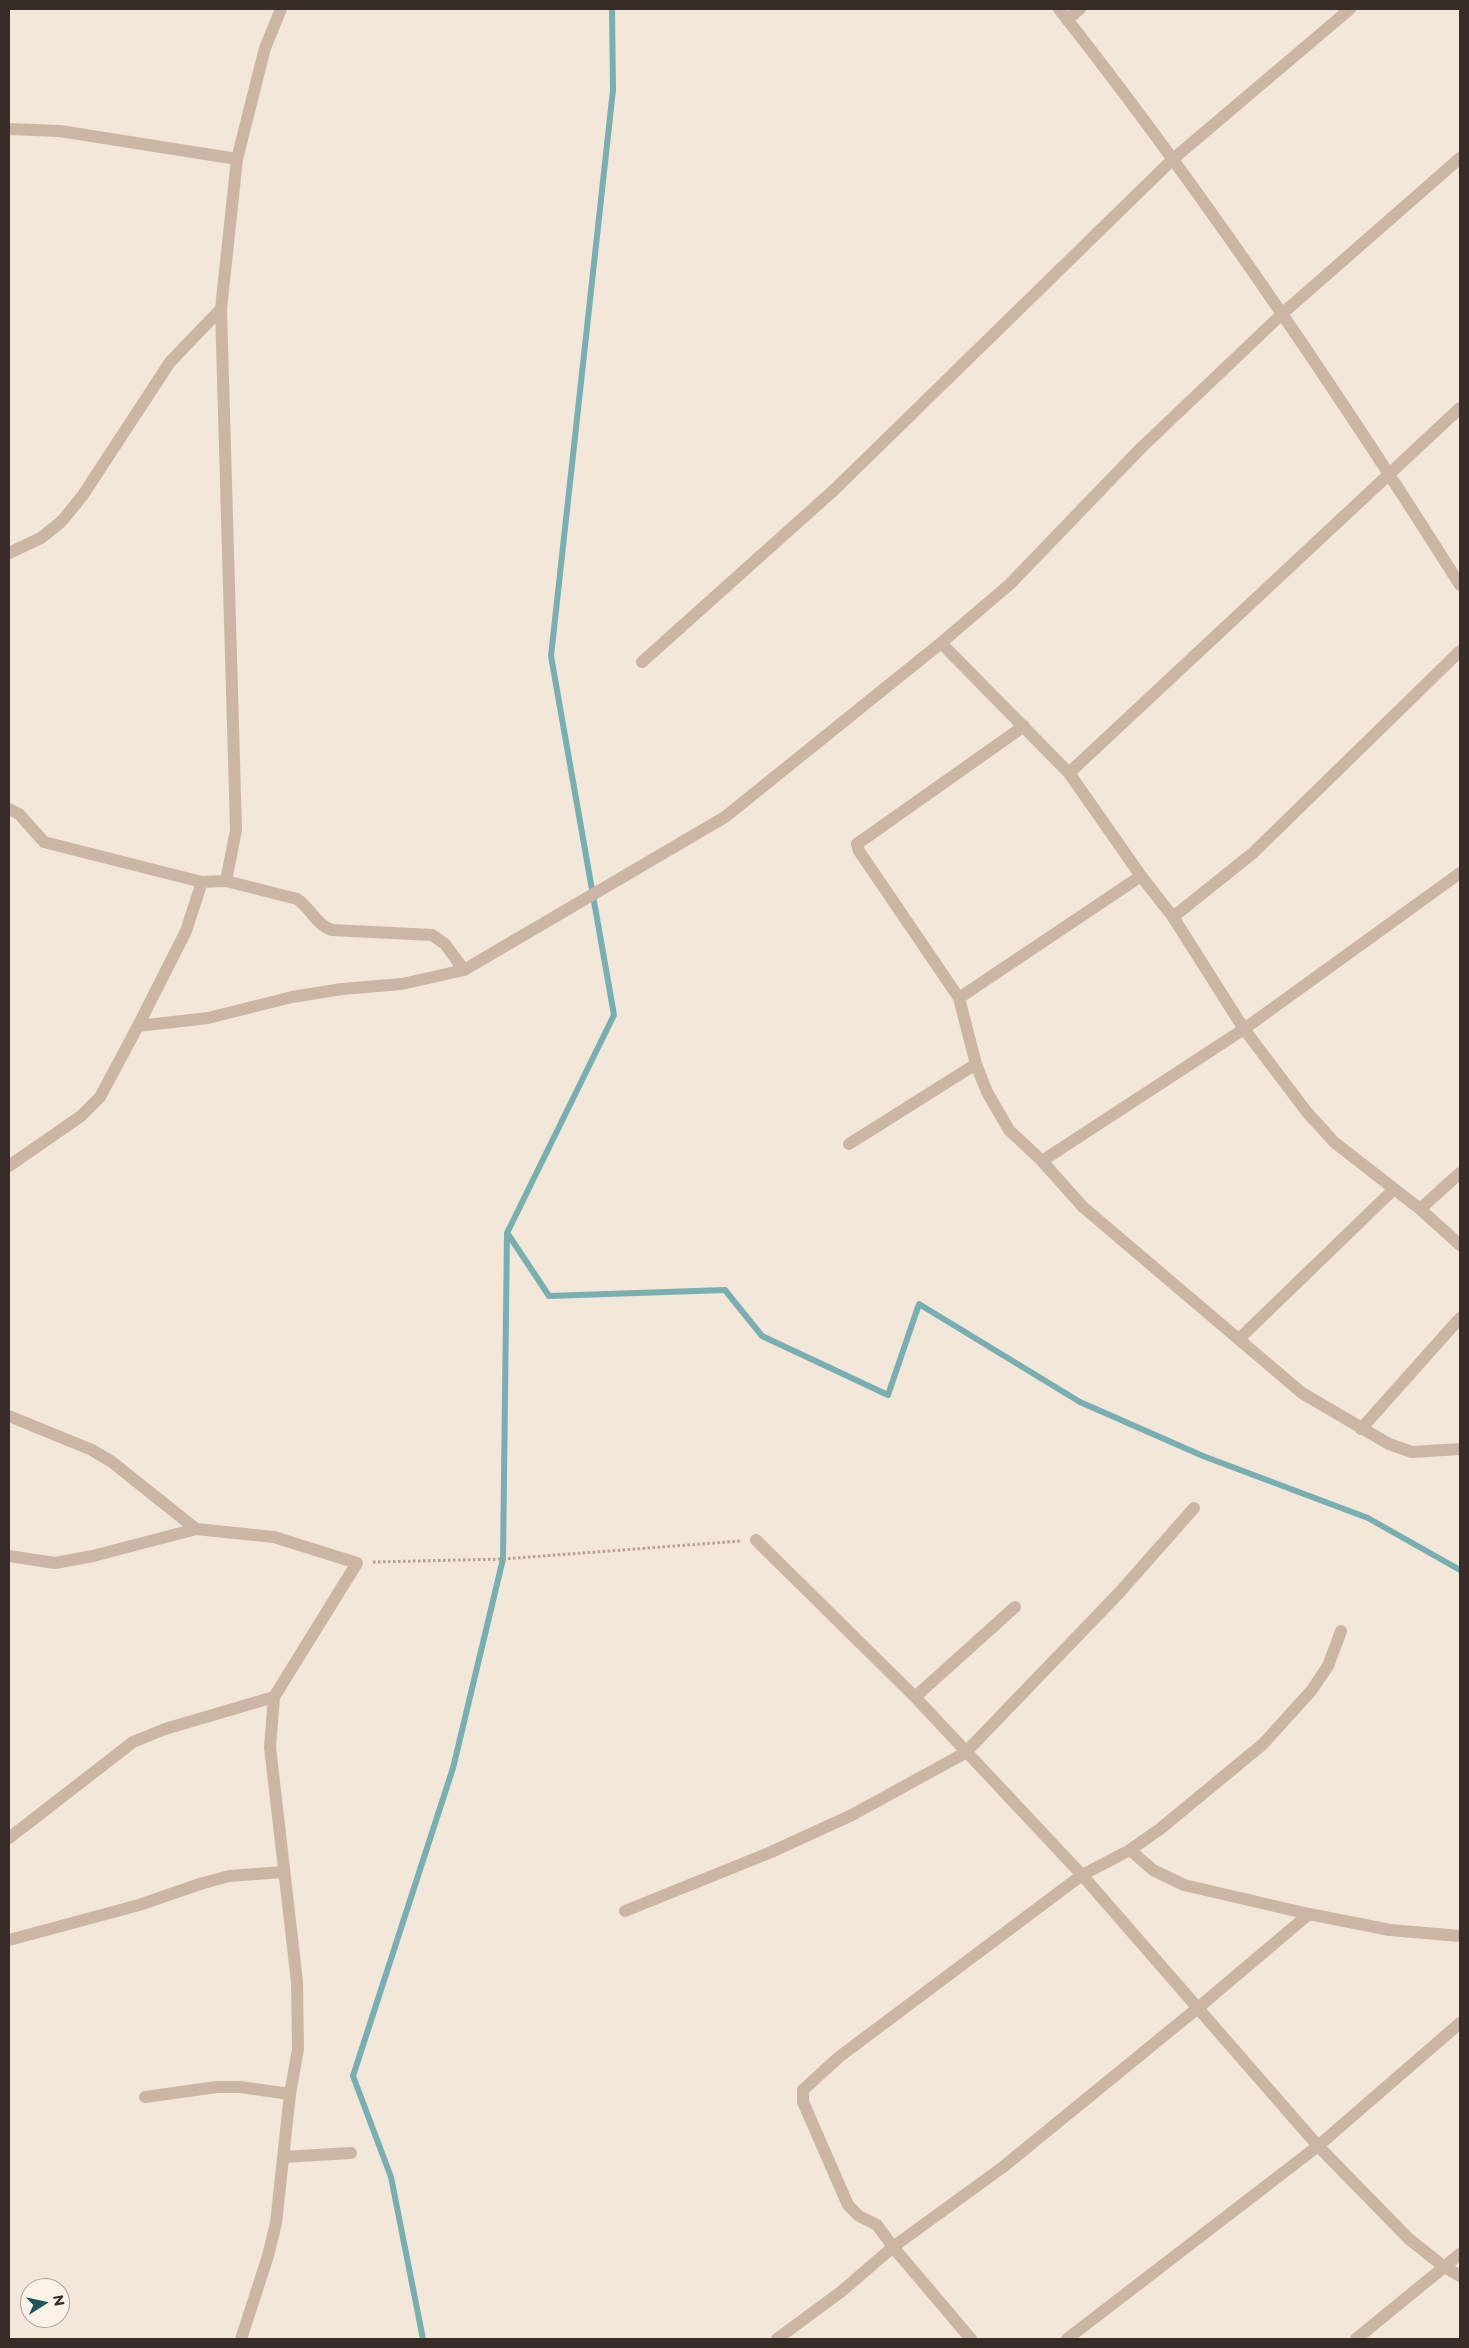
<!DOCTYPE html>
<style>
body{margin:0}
#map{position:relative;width:1469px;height:2348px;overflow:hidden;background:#f3e7da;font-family:Montserrat,sans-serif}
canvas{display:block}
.frame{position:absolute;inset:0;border:10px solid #372c27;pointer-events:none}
.north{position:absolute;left:20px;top:2278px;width:50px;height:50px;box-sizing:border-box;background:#faf1e7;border:1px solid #aca29a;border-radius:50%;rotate:80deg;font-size:14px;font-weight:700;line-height:20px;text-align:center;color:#372c27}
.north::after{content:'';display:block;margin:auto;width:18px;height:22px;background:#1b575a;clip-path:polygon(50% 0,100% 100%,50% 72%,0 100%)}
</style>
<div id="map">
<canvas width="1469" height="2348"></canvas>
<div class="frame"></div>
<div class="north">N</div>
</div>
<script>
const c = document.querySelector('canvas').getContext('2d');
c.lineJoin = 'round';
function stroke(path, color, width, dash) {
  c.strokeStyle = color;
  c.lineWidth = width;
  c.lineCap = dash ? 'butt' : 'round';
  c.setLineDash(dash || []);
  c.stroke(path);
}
stroke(new Path2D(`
 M 508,1234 L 549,1296 L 725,1290 L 762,1336 L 888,1395 L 919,1304 L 1080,1402 L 1203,1456 L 1368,1518 L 1460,1570
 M 423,2339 L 391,2177 L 353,2076 L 453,1768 L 503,1559 L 507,1233 L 614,1015 L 551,656 L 613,90 L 612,9`), '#78afb1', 6);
stroke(new Path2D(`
 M 373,1562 L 503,1559 L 741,1541`), '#b7a090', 3, [2.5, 2.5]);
stroke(new Path2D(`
 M 1059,9 C 1204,193 1335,387 1460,585
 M 1067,20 L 1080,9
 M 9,129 L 60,131 L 237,159
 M 9,553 L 41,538 L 62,521 L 83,495 L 170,362 L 221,309 L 237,159 L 265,48 L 281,9
 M 941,643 L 1069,773 L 1141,876 L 1173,917 L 1244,1029 L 1306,1111 L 1334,1142 L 1420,1209 L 1460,1245
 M 642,662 L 834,490 L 1173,159 L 1350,9
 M 1024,726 L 857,844 L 859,851 L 959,998 L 976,1064 L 987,1092 L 1009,1130 L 1042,1161 L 1083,1207 L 1302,1393 L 1389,1444 L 1412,1452 L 1460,1449
 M 1069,773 L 1460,408
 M 9,809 L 19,814 L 44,842 L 202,882
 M 226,881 L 297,899 C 311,908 316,925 332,930 L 432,935 L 445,944 L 464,970
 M 1173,917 L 1253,853 L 1460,651
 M 959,998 L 1141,876
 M 138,1026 L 186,931 L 202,882 L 226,881 L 236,830 L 221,309
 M 849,1144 L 976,1064
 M 1042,1161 L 1244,1029 L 1460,873
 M 9,1166 L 81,1116 L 100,1097 L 138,1026 L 208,1018 L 292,997 L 342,989 L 402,984 L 464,970 L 725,817 L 941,643 L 1010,584 L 1141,448 L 1283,313 L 1460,158
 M 1420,1209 L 1460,1173
 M 1240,1338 L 1393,1190
 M 9,1416 L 92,1450 L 112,1462 L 196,1529 L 274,1537 L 357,1563 L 274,1697 L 165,1729 L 133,1742 L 9,1838
 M 1361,1429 L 1460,1318
 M 756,1540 L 915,1697 L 1082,1875 L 1318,2146 L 1409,2239 L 1443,2266 L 1460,2276
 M 9,1556 L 55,1563 L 93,1556 L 196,1529
 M 915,1697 L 1015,1607
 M 1130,1850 L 1153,1870 L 1184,1885 L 1309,1914 L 1390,1930 L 1460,1936
 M 625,1911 L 769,1853 L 852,1815 L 965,1753 L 1119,1593 L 1194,1508
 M 9,1940 L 139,1905 L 200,1884 L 229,1876 L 283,1872
 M 145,2097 L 217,2087 L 240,2087 L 290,2094
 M 283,2157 L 351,2153
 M 241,2339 L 268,2256 L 276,2223 L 290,2094 L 298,2049 L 297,1982 L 270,1747 L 274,1697
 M 777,2339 L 842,2291 L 893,2247 L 1003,2167 L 1199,2007 L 1309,1914
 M 971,2339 L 893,2247 L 877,2225 L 859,2216 L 848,2205 L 803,2102 L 803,2090 L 839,2057 L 1082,1875 L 1130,1850 L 1160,1829 L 1263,1744 L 1311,1691 L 1328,1666 L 1341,1631
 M 1067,2339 L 1318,2146 L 1460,2023
 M 1356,2339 L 1460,2254`), '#cbb6a5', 12);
</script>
